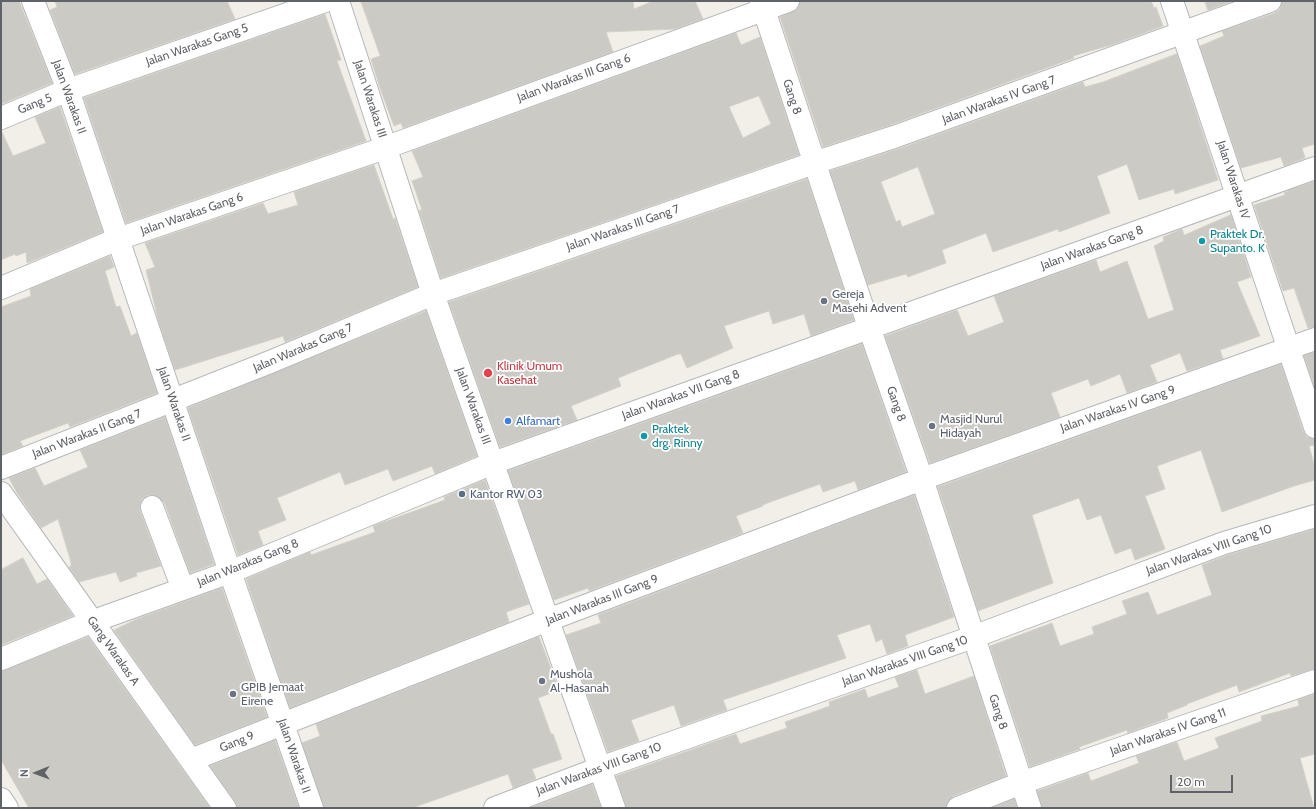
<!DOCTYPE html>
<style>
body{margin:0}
#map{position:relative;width:1316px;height:809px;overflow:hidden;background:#f1efe8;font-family:Cabin,sans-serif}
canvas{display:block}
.frame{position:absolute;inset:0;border:2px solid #5f6368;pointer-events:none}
.north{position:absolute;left:16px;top:753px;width:40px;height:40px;-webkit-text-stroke:3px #fff;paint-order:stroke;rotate:269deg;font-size:11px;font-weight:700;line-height:16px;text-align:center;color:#5f6368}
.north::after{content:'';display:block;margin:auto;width:14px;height:18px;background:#5f6368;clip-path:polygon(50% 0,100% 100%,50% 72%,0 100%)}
.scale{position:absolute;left:1170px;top:775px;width:63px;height:18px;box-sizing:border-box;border:2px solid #5f6368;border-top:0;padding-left:5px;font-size:12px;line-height:14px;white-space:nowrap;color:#5f6368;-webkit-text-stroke:3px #fff;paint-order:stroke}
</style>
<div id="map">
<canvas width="1316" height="809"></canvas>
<div class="frame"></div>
<div class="north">N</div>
<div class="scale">20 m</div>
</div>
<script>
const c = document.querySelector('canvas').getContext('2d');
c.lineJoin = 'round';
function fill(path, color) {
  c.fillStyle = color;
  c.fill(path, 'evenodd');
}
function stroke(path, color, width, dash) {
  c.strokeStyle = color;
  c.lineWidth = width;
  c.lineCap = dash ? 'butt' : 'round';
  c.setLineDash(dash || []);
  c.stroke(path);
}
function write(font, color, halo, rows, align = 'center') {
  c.font = font + ' Cabin,sans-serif';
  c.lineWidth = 3.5;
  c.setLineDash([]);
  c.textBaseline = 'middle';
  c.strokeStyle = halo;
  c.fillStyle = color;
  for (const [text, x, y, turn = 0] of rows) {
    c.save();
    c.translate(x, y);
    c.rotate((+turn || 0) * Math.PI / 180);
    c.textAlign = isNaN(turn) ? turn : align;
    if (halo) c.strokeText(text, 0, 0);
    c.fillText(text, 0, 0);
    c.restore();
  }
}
const building = new Path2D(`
 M 1,1 L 19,1 L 52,83 L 1,104 Z
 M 55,1 L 227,1 L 235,19 L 75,74 L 50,10 L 57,7 Z
 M 361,1 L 633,1 L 634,9 L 653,1 L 695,1 L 703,19 L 675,29 L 606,32 L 613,52 L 403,128 L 401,123 L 394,126 L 380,88 L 371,59 L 380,56 Z
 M 800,1 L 1151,1 L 1154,8 L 1156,7 L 1163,26 L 1114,44 L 1073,56 L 1074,58 L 890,125 L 823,147 L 780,17 L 797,9 Z
 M 1205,1 L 1233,1 L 1208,10 Z
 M 1282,1 L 1315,1 L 1315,144 L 1302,148 L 1305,158 L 1284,166 L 1281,157 L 1241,168 L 1200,46 L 1224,36 L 1222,31 L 1275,13 L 1280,9 Z
 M 325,14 L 341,60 L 337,61 L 366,141 L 126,223 L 84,98 Z
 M 736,33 L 741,45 L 760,37 L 799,155 L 441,278 L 419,210 L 422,210 L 412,181 L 423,177 L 412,151 ZM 759,96 L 771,124 L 743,138 L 729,107 Z
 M 1177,54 L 1218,180 L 1175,194 L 1174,189 L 1139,200 L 1127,164 L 1097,176 L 1110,213 L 1059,232 L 1058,229 L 993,252 L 986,233 L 942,250 L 946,263 L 908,277 L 906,274 L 868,285 L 830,171 L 898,149 L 1083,82 L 1085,87 L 1103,82 ZM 918,167 L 935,214 L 902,227 L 900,220 L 896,222 L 881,182 Z
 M 60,107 L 103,232 L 27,263 L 26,252 L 16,256 L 15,254 L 1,260 L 1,130 L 13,156 L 46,143 L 35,117 Z
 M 374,165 L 393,219 L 395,218 L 418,287 L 285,342 L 283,336 L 175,370 L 159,323 L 146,270 L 155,267 L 145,243 L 263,203 L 268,214 L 298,205 L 294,192 Z
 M 807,179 L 854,320 L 811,336 L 804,314 L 773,324 L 769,311 L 724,326 L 733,348 L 687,368 L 681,354 L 678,354 L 618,378 L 621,386 L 571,406 L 577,420 L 500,447 L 449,302 Z
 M 1314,182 L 1315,327 L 1308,328 L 1294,288 L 1283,291 L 1254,205 L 1285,195 L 1284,193 L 1292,189 Z
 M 1231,215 L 1251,277 L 1237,282 L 1260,336 L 1220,350 L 1223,359 L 1187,371 L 1180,353 L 1150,365 L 1157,382 L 1127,393 L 1120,374 L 1091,386 L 1088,379 L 1051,393 L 1060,417 L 930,463 L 885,336 L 957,310 L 968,336 L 1004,322 L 994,296 L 1096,260 L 1100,272 L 1127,261 L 1148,319 L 1174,310 L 1154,246 L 1164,241 L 1163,237 L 1180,230 L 1182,229 L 1184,235 Z
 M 110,256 L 114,267 L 105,271 L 116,307 L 120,306 L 131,336 L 137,333 L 157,393 L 70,427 L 68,423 L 20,441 L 23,446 L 1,455 L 1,307 L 31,296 L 30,289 Z
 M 426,311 L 477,456 L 435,474 L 432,466 L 393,481 L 388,469 L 345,485 L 340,472 L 277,498 L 286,520 L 258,531 L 263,545 L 238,555 L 188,408 Z
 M 862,344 L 906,472 L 858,490 L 855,481 L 823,492 L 820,484 L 762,505 L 763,506 L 736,516 L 743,533 L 589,591 L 588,588 L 554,600 L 508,471 Z
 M 1315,352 L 1315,388 L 1304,356 Z
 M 1281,364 L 1303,431 L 1307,437 L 1315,439 L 1315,445 L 1309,446 L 1315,468 L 1315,480 L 1294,486 L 1222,512 L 1201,450 L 1157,466 L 1165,489 L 1145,496 L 1165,549 L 1135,560 L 1131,548 L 1115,554 L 1101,515 L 1087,520 L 1079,498 L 1032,515 L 1053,583 L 978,611 L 938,487 Z
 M 165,417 L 214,564 L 190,573 L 164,502 L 160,498 L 154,495 L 148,495 L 142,499 L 140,505 L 140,511 L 161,566 L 136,573 L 137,576 L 120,582 L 116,572 L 79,582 L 69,567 L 71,566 L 71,562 L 58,519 L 41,528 L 17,493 L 9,478 L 35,468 L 44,486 L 88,467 L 80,450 Z
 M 485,480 L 529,604 L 506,612 L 509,622 L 290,708 L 246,579 L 310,552 L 311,555 L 375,532 L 373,526 L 445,500 L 444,497 Z
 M 914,495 L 954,617 L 905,635 L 908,646 L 887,654 L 882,639 L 876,642 L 870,624 L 837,635 L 846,658 L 723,700 L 727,710 L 681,726 L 674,705 L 631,720 L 639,741 L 608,752 L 566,635 L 601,623 L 598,615 Z
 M 1315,529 L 1315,669 L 1291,676 L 1290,673 L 1239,692 L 1237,685 L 1187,704 L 1187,705 L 1167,713 L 1168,718 L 1128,733 L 1127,730 L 1079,747 L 1080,749 L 1030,767 L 990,646 L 1052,623 L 1060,646 L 1094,634 L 1092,627 L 1127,614 L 1122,601 L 1148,592 L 1157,615 L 1212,595 L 1202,565 L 1228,555 Z
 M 23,558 L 37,584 L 47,579 L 73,616 L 1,645 L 1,570 Z
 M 222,588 L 267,717 L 195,745 L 114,630 L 137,619 Z
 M 88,637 L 210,808 L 29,808 L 1,760 L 1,671 Z
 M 539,637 L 559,690 L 538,698 L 551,734 L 553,734 L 562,759 L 532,769 L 536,779 L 513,788 L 508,774 L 412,808 L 324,808 L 302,743 L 320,736 L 316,724 Z
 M 917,670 L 925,694 L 974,676 L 1006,776 L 953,796 L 948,801 L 946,808 L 626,808 L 616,776 L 736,734 L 740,744 L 787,728 L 785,722 L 830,706 L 829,702 L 865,689 L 868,698 L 899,687 L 895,677 Z
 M 1315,694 L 1315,754 L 1300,758 L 1314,808 L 1042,808 L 1037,791 L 1088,773 L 1091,781 L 1139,763 L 1136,756 L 1177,742 L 1184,761 L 1219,748 L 1215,738 L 1262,721 L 1261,716 L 1299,706 L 1298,700 Z
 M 275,740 L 299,808 L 237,808 L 235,801 L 210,766 Z
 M 592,784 L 601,808 L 530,808 L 575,791 Z
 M 1014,799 L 1017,808 L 992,808 Z`);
fill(building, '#cccac5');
stroke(building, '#d6d1c6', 1);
const minor = new Path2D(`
 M 33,1 L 68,90 L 230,572 L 312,808
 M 338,1 L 433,294 L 614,808
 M 761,1 L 869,327 L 922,479 L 1030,808
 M 1172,1 L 1315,427
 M 1,118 L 68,90 L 325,1
 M 1,288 L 118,239 L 376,151 L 788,1
 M 1,468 L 270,362 L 433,294 L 814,163 L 894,137 L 1270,1
 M 1,493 L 225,808
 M 152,507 L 183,589
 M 1,659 L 91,622 L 230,572 L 493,463 L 1315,168
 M 191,760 L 548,620 L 922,479 L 1315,339
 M 1,799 L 7,808
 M 495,808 L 600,768 L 973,637 L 1224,543 L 1315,516
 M 958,808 L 1024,782 L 1315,681`);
stroke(minor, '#b5b8bc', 24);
stroke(minor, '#fff', 22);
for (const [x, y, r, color] of [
 [1202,241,4,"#0f9aa8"],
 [824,301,4,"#6b7280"],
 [488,373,5,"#e0444e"],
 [508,421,4,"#3f7fe0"],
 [932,426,4,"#6b7280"],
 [644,436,4,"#0f9aa8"],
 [462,494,4,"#5c6f8a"],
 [542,681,4,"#6b7280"],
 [233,694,4,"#6b7280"]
]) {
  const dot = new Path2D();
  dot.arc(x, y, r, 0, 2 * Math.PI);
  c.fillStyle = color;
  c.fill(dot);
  stroke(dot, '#fff', 1.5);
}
write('12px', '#5f6368', '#fff', [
 ["Jalan Warakas Gang 5",197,45,-19],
 ["Jalan Warakas III Gang 6",574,78,-20],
 ["Jalan Warakas II",69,97,70],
 ["Gang 8",792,97,72],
 ["Jalan Warakas III",370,99,72],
 ["Jalan Warakas IV Gang 7",999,100,-20],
 ["Gang 5",35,104,-22],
 ["Jalan Warakas IV",1233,180,72],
 ["Jalan Warakas Gang 6",192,214,-19],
 ["Jalan Warakas III Gang 7",623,228,-19],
 ["Jalan Warakas Gang 8",1092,248,-20],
 ["Jalan Warakas Gang 7",303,348,-23],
 ["Jalan Warakas VII Gang 8",681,395,-20],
 ["Jalan Warakas II",174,404,71],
 ["Gang 8",896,404,71],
 ["Jalan Warakas III",473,406,70],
 ["Jalan Warakas IV Gang 9",1118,409,-19],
 ["Jalan Warakas II Gang 7",87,434,-21],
 ["Jalan Warakas VIII Gang 10",1209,550,-19],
 ["Jalan Warakas Gang 8",248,563,-22],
 ["Jalan Warakas III Gang 9",602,600,-21],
 ["Gang Warakas A",113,651,55],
 ["Jalan Warakas VIII Gang 10",905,661,-19],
 ["Gang 8",998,712,72],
 ["Jalan Warakas IV Gang 11",1168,732,-19],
 ["Gang 9",237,742,-22],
 ["Jalan Warakas II",294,756,71],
 ["Jalan Warakas VIII Gang 10",599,769,-20]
]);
write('12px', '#0d838f', '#fff', [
 ["Praktek Dr.",1210,234],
 ["Supanto. K",1210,248],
 ["Praktek",652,429],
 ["drg. Rinny",652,443]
], 'left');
write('12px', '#5b616d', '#fff', [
 ["Gereja",832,294],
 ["Masehi Advent",832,308],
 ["Masjid Nurul",940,419],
 ["Hidayah",940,433],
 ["Mushola",550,674],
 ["Al-Hasanah",550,688],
 ["GPIB Jemaat",241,687],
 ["Eirene",241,701]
], 'left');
write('12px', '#be3a42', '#fff', [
 ["Klinik Umum",497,366],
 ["Kasehat",497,380]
], 'left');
write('12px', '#366cbe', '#fff', [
 ["Alfamart",516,421]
], 'left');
write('12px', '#4e5e75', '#fff', [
 ["Kantor RW 03",470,494]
], 'left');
</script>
